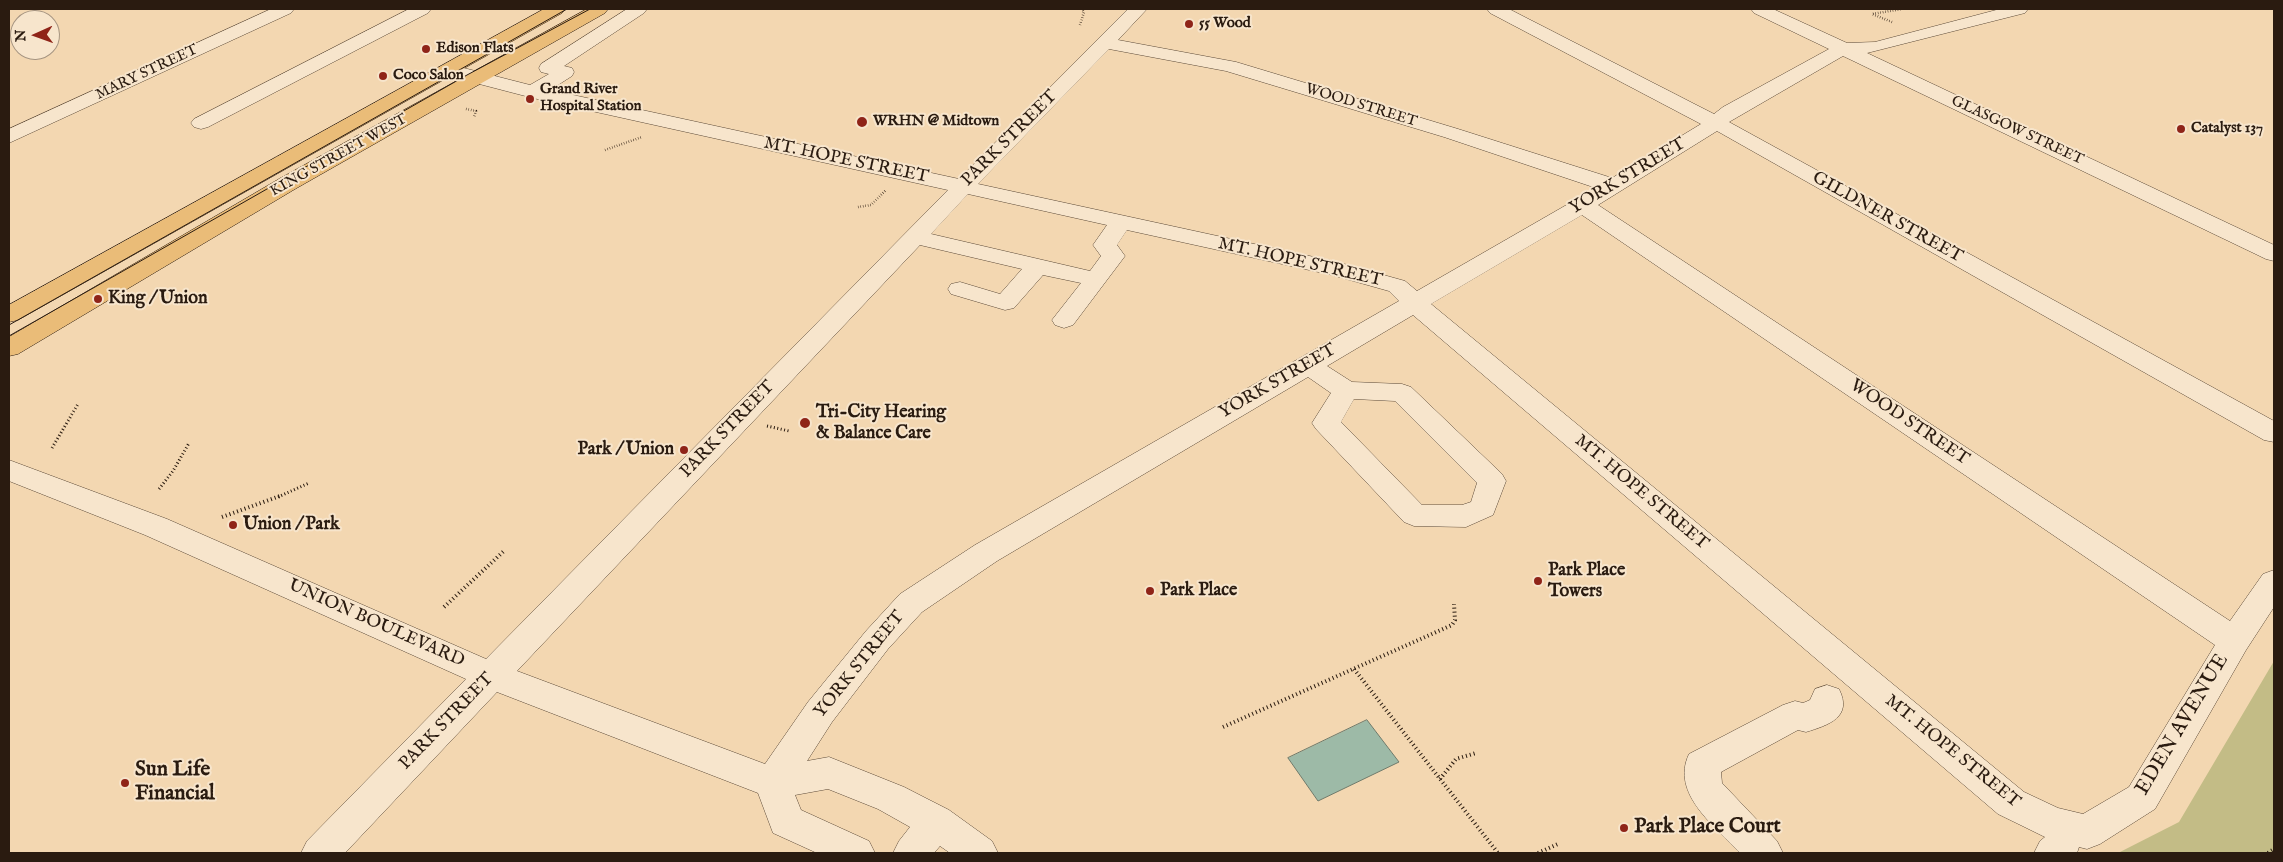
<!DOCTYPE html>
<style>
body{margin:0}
#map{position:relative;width:2283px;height:862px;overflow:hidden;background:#f3d7b1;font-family:"IM FELL English",serif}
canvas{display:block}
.frame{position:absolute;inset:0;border:10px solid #2a1b10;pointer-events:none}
.north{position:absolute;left:10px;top:10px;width:50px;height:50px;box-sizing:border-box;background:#f7e5cc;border:1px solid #a59481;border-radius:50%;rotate:268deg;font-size:14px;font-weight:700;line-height:20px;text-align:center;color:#2a1b10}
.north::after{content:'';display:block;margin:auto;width:18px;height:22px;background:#8f2418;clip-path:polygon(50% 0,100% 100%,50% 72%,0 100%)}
</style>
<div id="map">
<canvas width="2283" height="862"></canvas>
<div class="frame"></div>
<div class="north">N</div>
</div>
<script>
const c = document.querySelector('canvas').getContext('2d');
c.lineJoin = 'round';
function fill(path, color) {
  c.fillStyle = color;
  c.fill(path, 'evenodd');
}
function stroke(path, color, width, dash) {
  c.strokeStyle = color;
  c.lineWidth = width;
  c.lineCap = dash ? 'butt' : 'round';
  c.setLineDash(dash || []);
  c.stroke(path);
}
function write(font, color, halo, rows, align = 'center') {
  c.font = font + ' "IM FELL English",serif';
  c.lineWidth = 4;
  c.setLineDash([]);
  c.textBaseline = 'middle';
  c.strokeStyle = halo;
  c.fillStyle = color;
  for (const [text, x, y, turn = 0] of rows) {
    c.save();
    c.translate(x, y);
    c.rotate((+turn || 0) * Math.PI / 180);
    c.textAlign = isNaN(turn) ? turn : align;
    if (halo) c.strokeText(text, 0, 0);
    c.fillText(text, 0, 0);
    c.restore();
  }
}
fill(new Path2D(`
 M 2274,661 L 2274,853 L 2118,853 L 2179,822 Z`), '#c3bc86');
const water = new Path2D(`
 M 1367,720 L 1399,762 L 1318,801 L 1288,758 Z`);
fill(water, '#9dbaa7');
stroke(water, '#6f7a6b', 1);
const minor = new Path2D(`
 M 271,9 L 294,9 L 291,13 L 9,143 L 9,129 Z
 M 409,9 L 431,9 L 428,13 L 208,127 L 201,129 L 194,127 L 191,123 L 194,119 Z
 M 627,9 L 647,9 L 644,13 L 564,66 L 572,68 L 574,72 L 572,76 L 550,90 L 959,179 L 1128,9 L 1147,9 L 1118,40 L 1236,62 L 1458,129 L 1612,178 L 1701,124 L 1490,13 L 1487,9 L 1509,9 L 1714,114 L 1723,107 L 1829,49 L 1754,13 L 1751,9 L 1773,9 L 1847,43 L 1875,42 L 2000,9 L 2028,9 L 2025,13 L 1867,53 L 2274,245 L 2274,261 L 2266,259 L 1843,56 L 1729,122 L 2274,421 L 2274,442 L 2264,440 L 1717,131 L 1598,205 L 2230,621 L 2263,574 L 2274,570 L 2274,607 L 2246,650 L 2155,809 L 2100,844 L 2087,849 L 2079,847 L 2077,853 L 2034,853 L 2040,841 L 2045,837 L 1998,814 L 1413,315 L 1327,366 L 1352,382 L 1402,384 L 1411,387 L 1502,474 L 1506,481 L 1493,515 L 1466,527 L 1414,526 L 1404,522 L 1316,429 L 1312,423 L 1331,393 L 1308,377 L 997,561 L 922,612 L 888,649 L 832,722 L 807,761 L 829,757 L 904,787 L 949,810 L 992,841 L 998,853 L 950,853 L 940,846 L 934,853 L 893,853 L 899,841 L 910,827 L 878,809 L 828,789 L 795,795 L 801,810 L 869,841 L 875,853 L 817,853 L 773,833 L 758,793 L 497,692 L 345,853 L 301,853 L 307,841 L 466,679 L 145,535 L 9,481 L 9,460 L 167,519 L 486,659 L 948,190 L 533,98 L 441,74 L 439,70 L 441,66 L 448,64 L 530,85 L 549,74 L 541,72 L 539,68 L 541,64 ZM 1109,49 L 1226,71 L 1444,137 L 1596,188 L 1417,291 L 1405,281 L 1337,262 L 978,184 ZM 968,194 L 1107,225 L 1093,245 L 1101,256 L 1090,271 L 931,234 ZM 1582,215 L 2215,645 L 2129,787 L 2083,814 L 2058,808 L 2024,792 L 1431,304 ZM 1127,230 L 1332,275 L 1389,291 L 1399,301 L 975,545 L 900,594 L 866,631 L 808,702 L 765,764 L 517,671 L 920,245 L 1022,269 L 1000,294 L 960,282 L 951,284 L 948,289 L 951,294 L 1005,310 L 1014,308 L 1043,275 L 1081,283 L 1052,320 L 1055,325 L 1064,328 L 1073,325 L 1125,256 L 1117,245 ZM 1354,399 L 1395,401 L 1477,483 L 1471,502 L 1462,505 L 1422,505 L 1341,422 Z
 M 1827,685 L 1839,689 C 1853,717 1829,725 1806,732 L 1798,730 L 1721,772 L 1722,783 L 1777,841 L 1783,853 L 1740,853 C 1716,827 1670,794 1689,754 L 1783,705 L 1795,701 L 1803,703 L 1810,700 L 1815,689 Z`);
const major = new Path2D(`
 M 544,9 L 565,9 L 562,13 L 18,320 L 9,322 L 9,305 Z
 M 587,9 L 608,9 L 605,13 L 295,189 L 18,354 L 9,356 L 9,337 L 279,179 Z`);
stroke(minor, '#5c4a38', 1);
stroke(major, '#2a1b10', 1);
stroke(new Path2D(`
 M 1892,22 L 1872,14 L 1902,9
 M 1080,25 L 1084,12 L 1082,9
 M 466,109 L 476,111 L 474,117
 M 605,150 L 642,137
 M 858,207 L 871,205 L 886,190`), '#2a1b10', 2.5, [0.5, 2]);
stroke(new Path2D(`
 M 767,426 L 789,431
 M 52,448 L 78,404
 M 159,489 L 173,471 L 189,443
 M 278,497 L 309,483`), '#2a1b10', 3, [1, 2.5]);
stroke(new Path2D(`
 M 222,517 L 280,496
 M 444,607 L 505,550
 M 1354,669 L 1498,853
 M 1223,727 L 1452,625 L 1455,620 L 1454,604
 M 1440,779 L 1456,759 L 1476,753
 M 1538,853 L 1558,844
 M 2268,853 L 2274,849`), '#2a1b10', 4, [1, 3]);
fill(minor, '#f7e5cc');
fill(major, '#eabc78');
stroke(new Path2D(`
 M 9,325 L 567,9
 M 9,336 L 467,75 L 590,9`), '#2a1b10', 1);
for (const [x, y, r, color] of [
 [1189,24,5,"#8f2418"],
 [426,49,5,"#8f2418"],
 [383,76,5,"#8f2418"],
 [530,99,5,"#8f2418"],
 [862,122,6,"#8f2418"],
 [2181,129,5,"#8f2418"],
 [98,299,5,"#8f2418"],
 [805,423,6,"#8f2418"],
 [684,450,5,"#8f2418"],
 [233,525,5,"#8f2418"],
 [1538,581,5,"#8f2418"],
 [1150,591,5,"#8f2418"],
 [125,783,5,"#8f2418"],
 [1624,828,5,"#8f2418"]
]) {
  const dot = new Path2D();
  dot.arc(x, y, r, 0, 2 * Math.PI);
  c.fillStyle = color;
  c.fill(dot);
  stroke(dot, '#f7e5cc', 2);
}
write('bold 15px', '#2a1b10', '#f7e5cc', [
 ["55 Wood",1199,24],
 ["Edison Flats",436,49],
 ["Coco Salon",393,76],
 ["Grand River",540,90],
 ["Hospital Station",540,107],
 ["WRHN @ Midtown",873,122],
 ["Catalyst 137",2191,129]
], 'left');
write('15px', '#2a1b10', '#f7e5cc', [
 ["MARY STREET",147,73,-25],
 ["WOOD STREET",1361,106,17],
 ["GLASGOW STREET",2017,131,25],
 ["KING STREET WEST",339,156,-29]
]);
write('18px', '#2a1b10', '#f7e5cc', [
 ["PARK STREET",1010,139,-45],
 ["MT. HOPE STREET",846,161,12],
 ["YORK STREET",1628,177,-31],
 ["GILDNER STREET",1887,218,29],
 ["MT. HOPE STREET",1300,263,13],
 ["YORK STREET",1278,382,-30],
 ["WOOD STREET",1909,423,34],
 ["PARK STREET",728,430,-46],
 ["MT. HOPE STREET",1641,493,40],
 ["UNION BOULEVARD",376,624,24],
 ["YORK STREET",860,665,-51],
 ["PARK STREET",447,722,-46],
 ["MT. HOPE STREET",1952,752,39]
]);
write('bold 18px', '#2a1b10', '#f7e5cc', [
 ["King / Union",108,299],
 ["Tri-City Hearing",816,413],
 ["& Balance Care",816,434],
 ["Park / Union",674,450,"right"],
 ["Union / Park",243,525],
 ["Park Place",1548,571],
 ["Towers",1548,592],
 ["Park Place",1160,591]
], 'left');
write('21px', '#2a1b10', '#f7e5cc', [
 ["EDEN AVENUE",2183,725,-59]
]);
write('bold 21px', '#2a1b10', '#f7e5cc', [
 ["Sun Life",135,771],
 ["Financial",135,795],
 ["Park Place Court",1634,828]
], 'left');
</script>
